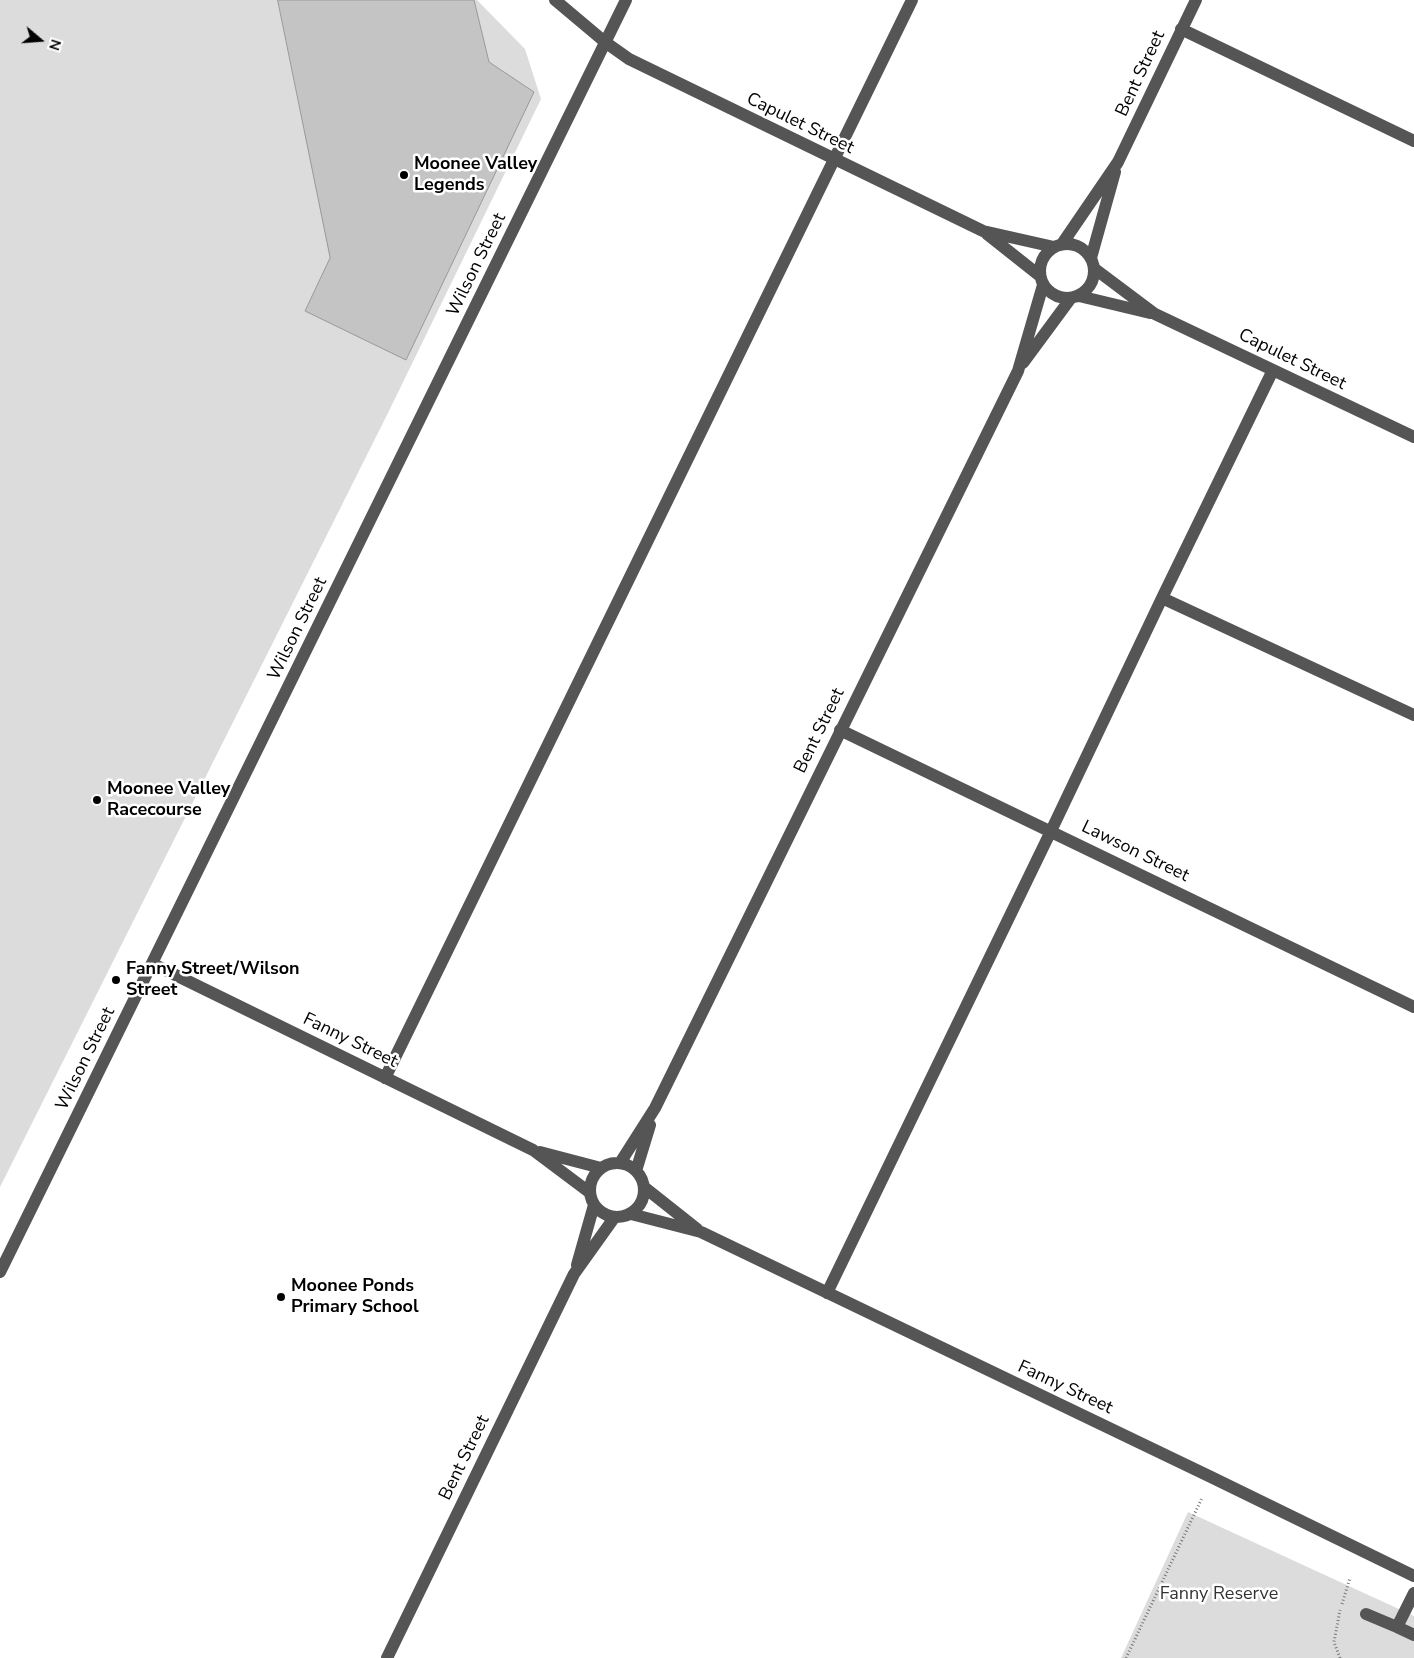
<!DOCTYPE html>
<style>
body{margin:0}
#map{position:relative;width:1414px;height:1658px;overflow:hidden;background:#fff;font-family:"Nunito Sans",sans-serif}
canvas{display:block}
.north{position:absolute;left:15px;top:15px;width:50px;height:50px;-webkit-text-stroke:4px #fff;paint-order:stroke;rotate:108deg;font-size:14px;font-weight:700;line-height:20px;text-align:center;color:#000}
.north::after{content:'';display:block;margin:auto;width:18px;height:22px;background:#000;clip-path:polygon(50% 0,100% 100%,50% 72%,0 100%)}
</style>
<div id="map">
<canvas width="1414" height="1658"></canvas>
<div class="north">N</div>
</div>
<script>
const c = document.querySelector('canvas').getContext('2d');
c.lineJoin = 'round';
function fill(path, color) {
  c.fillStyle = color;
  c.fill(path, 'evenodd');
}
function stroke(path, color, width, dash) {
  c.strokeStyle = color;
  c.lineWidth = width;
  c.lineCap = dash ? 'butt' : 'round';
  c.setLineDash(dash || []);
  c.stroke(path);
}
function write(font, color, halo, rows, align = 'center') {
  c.font = font + ' "Nunito Sans",sans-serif';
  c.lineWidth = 5;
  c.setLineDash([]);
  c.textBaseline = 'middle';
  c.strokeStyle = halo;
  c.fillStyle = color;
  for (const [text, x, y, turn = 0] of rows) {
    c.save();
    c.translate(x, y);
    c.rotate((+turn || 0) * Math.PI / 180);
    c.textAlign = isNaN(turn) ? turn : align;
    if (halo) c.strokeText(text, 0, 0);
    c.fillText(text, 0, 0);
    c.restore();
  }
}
fill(new Path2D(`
 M 0,0 L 477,0 L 525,49 L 541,99 L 388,413 L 0,1187 Z
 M 1188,1512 L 1414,1616 L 1414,1658 L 1121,1658 Z`), '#dcdcdc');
const building = new Path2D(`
 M 278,0 L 474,0 L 489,62 L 534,92 L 406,360 L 305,311 L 330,258 Z`);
fill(building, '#c4c4c4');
stroke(building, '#999', 1);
stroke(new Path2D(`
 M 1342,1604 L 1350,1578
 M 1126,1658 L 1202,1498
 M 1340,1658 L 1334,1642 L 1340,1610`), '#777', 3, [1, 2.5]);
stroke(new Path2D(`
 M 555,0 L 605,42 L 629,59 L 983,231 L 1054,247
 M 1181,29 L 1414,141
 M 987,234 L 1040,276
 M1040 271a27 27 0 1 1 54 0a27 27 0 1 1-54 0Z
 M 1062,244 L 1118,162 L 1196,0
 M 1091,258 L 1115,172
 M 1095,269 L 1155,314 L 1414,437
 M 1079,296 L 1150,313
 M 1023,363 L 1071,298
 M 1162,598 L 1414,715
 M 840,730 L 1414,1007
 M 153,964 L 533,1150 L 589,1192
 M 385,1078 L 912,0
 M 540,1152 L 601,1168
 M590 1190a27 27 0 1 1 54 0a27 27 0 1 1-54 0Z
 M 620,1163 L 655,1108 L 1018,371 L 1043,285
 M 636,1171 L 650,1125
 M 644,1187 L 697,1229
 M 631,1214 L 701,1232 L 1211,1477 L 1414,1576
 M 577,1265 L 594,1205
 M 0,1272 L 626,0
 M 827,1293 L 1051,831 L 1162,598 L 1273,370
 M 1414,1593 L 1397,1627 L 1414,1635
 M 1366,1614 L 1397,1627
 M 387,1658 L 574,1274 L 614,1218`), '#555', 12);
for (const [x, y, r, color] of [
 [404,175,5,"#000"],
 [97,800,5,"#000"],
 [116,980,5,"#000"],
 [281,1297,5,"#000"]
]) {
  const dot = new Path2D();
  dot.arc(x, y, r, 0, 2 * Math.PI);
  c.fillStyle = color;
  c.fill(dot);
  stroke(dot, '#fff', 2);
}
write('18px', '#000', '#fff', [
 ["Bent Street",1141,74,-65],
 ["Capulet Street",800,124,26],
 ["Wilson Street",477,265,-64],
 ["Capulet Street",1292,360,26],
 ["Wilson Street",298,629,-64],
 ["Bent Street",820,731,-64],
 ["Lawson Street",1135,852,26],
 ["Fanny Street",350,1041,26],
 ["Wilson Street",86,1059,-64],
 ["Fanny Street",1065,1388,25],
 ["Bent Street",465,1458,-64]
]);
write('bold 18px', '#000', '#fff', [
 ["Moonee Valley",414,165],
 ["Legends",414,186],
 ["Moonee Valley",107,790],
 ["Racecourse",107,811],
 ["Fanny Street/Wilson",126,970],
 ["Street",126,991],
 ["Moonee Ponds",291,1287],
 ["Primary School",291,1308]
], 'left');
write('18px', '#333', '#fff', [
 ["Fanny Reserve",1219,1595]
]);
</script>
